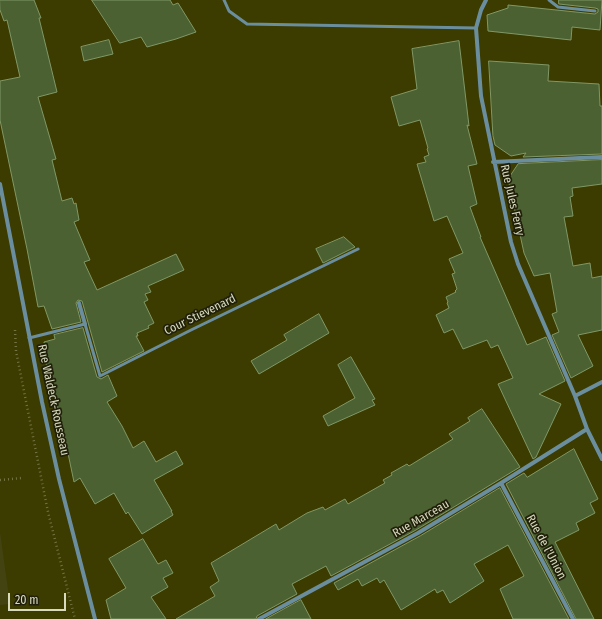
<!DOCTYPE html>
<style>
body{margin:0}
#map{position:relative;width:602px;height:619px;overflow:hidden;background:#3c3b00;font-family:"Fira Sans Condensed",sans-serif}
canvas{display:block}
.scale{position:absolute;left:8px;top:593px;width:58px;height:18px;box-sizing:border-box;border:2px solid #d8dabe;border-top:0;padding-left:5px;font-size:12px;line-height:14px;white-space:nowrap;color:#d8dabe;-webkit-text-stroke:3px #21210b;paint-order:stroke}
</style>
<div id="map">
<canvas width="602" height="619"></canvas>
<div class="scale">20 m</div>
</div>
<script>
const c = document.querySelector('canvas').getContext('2d');
c.lineJoin = 'round';
function fill(path, color) {
  c.fillStyle = color;
  c.fill(path, 'evenodd');
}
function stroke(path, color, width, dash) {
  c.strokeStyle = color;
  c.lineWidth = width;
  c.lineCap = dash ? 'butt' : 'round';
  c.setLineDash(dash || []);
  c.stroke(path);
}
function write(font, color, halo, rows, align = 'center') {
  c.font = font + ' "Fira Sans Condensed",sans-serif';
  c.lineWidth = 3.5;
  c.setLineDash([]);
  c.textBaseline = 'middle';
  c.strokeStyle = halo;
  c.fillStyle = color;
  for (const [text, x, y, turn = 0] of rows) {
    c.save();
    c.translate(x, y);
    c.rotate((+turn || 0) * Math.PI / 180);
    c.textAlign = isNaN(turn) ? turn : align;
    if (halo) c.strokeText(text, 0, 0);
    c.fillText(text, 0, 0);
    c.restore();
  }
}
fill(new Path2D(`
 M 0,532 L 10,604 L 0,605 Z`), '#434312');
const building = new Path2D(`
 M 0,0 L 34,0 L 41,18 L 39,18 L 57,92 L 38,97 L 56,159 L 52,160 L 62,201 L 72,198 L 74,204 L 76,203 L 79,220 L 74,222 L 90,260 L 84,262 L 97,290 L 176,254 L 184,270 L 148,286 L 151,292 L 145,294 L 148,300 L 144,302 L 154,323 L 148,326 L 149,328 L 137,333 L 138,336 L 136,336 L 144,351 L 102,372 L 82,301 L 78,300 L 76,303 L 81,322 L 52,329 L 44,306 L 38,307 L 27,249 L 0,120 L 0,81 L 20,77 L 7,20 L 4,21 L 0,10 Z
 M 92,0 L 170,0 L 173,5 L 178,3 L 196,32 L 176,39 L 147,47 L 141,37 L 120,43 Z
 M 559,0 L 602,0 L 600,30 L 572,27 L 571,40 L 488,31 L 487,15 L 508,8 L 508,5 L 595,14 L 598,12 L 598,9 L 595,8 L 559,4 Z
 M 109,40 L 113,54 L 84,61 L 81,47 Z
 M 459,41 L 469,126 L 467,125 L 477,164 L 468,166 L 477,204 L 470,207 L 481,237 L 480,237 L 527,345 L 546,337 L 565,381 L 539,394 L 561,404 L 536,457 L 533,459 L 498,384 L 513,378 L 498,345 L 491,348 L 487,340 L 463,349 L 453,329 L 444,333 L 436,315 L 449,308 L 447,303 L 448,302 L 446,297 L 456,292 L 455,291 L 457,289 L 452,274 L 455,273 L 449,259 L 463,253 L 447,216 L 434,221 L 417,164 L 426,162 L 424,157 L 429,155 L 427,149 L 428,148 L 420,120 L 399,126 L 391,97 L 417,89 L 412,49 Z
 M 489,61 L 549,65 L 548,81 L 599,84 L 600,106 L 602,106 L 602,154 L 523,157 L 526,153 L 511,156 L 495,145 L 493,136 Z
 M 602,160 L 602,184 L 572,188 L 573,196 L 570,197 L 573,216 L 564,217 L 573,266 L 590,263 L 592,278 L 602,276 L 602,330 L 578,335 L 593,366 L 571,378 L 552,335 L 559,332 L 552,314 L 557,312 L 550,273 L 534,276 L 524,253 L 508,179 L 518,164 Z
 M 344,237 L 355,247 L 323,263 L 316,249 Z
 M 319,314 L 329,333 L 259,374 L 251,361 L 287,340 L 284,335 Z
 M 83,328 L 97,377 L 101,379 L 108,375 L 117,396 L 107,402 L 122,426 L 133,448 L 144,441 L 156,462 L 176,451 L 183,464 L 154,480 L 172,511 L 171,511 L 173,515 L 142,534 L 128,512 L 126,514 L 114,493 L 95,504 L 80,478 L 74,482 L 61,420 L 44,356 L 46,355 L 44,342 L 55,339 L 54,335 Z
 M 351,357 L 375,399 L 372,400 L 375,405 L 328,426 L 323,416 L 355,398 L 338,365 Z
 M 482,409 L 520,467 L 416,530 L 331,576 L 326,566 L 292,584 L 297,594 L 257,616 L 256,619 L 176,619 L 215,596 L 210,587 L 219,581 L 211,563 L 276,524 L 279,530 L 307,513 L 323,507 L 325,510 L 345,499 L 348,504 L 385,483 L 383,480 L 392,475 L 391,473 L 407,464 L 409,466 L 453,439 L 449,434 L 470,421 L 468,418 Z
 M 574,449 L 598,499 L 590,503 L 595,513 L 576,523 L 579,530 L 555,542 L 594,619 L 576,619 L 506,484 L 524,473 L 527,477 Z
 M 500,488 L 569,619 L 513,619 L 500,589 L 524,576 L 508,545 L 474,564 L 484,581 L 450,603 L 443,590 L 437,593 L 435,589 L 401,610 L 384,580 L 380,583 L 377,578 L 362,586 L 358,579 L 338,590 L 334,583 L 420,536 Z
 M 143,539 L 158,564 L 166,560 L 173,573 L 163,578 L 168,587 L 151,597 L 166,619 L 111,619 L 106,600 L 126,588 L 109,559 Z
 M 301,600 L 311,619 L 266,619 Z`);
fill(building, '#4b6132');
stroke(building, '#809866', 1);
stroke(new Path2D(`
 M 15,330 L 16,351 L 48,512 L 75,619
 M 0,480 L 22,478`), '#737444', 2.5, [1, 3]);
stroke(new Path2D(`
 M 224,0 L 229,11 L 247,24 L 476,28
 M 549,0 L 558,7 L 595,11
 M 29,338 L 85,324 L 100,376 L 191,330 L 358,249`), '#6b8e9f', 3);
stroke(new Path2D(`
 M 486,0 L 481,10 L 476,28 L 481,96 L 511,242 L 518,264 L 575,396 L 587,429 L 602,459
 M 493,162 L 602,157
 M 0,184 L 42,402 L 59,479 L 95,619
 M 79,303 L 85,324
 M 575,396 L 602,382
 M 501,483 L 573,619
 M 259,619 L 418,533 L 501,483 L 587,429`), '#6b8e9f', 4);
write('12px', '#d8dabe', '#21210b', [
 ["Rue Jules Ferry",512,200,77],
 ["Cour Stievenard",200,315,-26],
 ["Rue Waldeck-Rousseau",53,400,78],
 ["Rue Marceau",421,519,-30],
 ["Rue de l'Union",546,547,62]
]);
</script>
